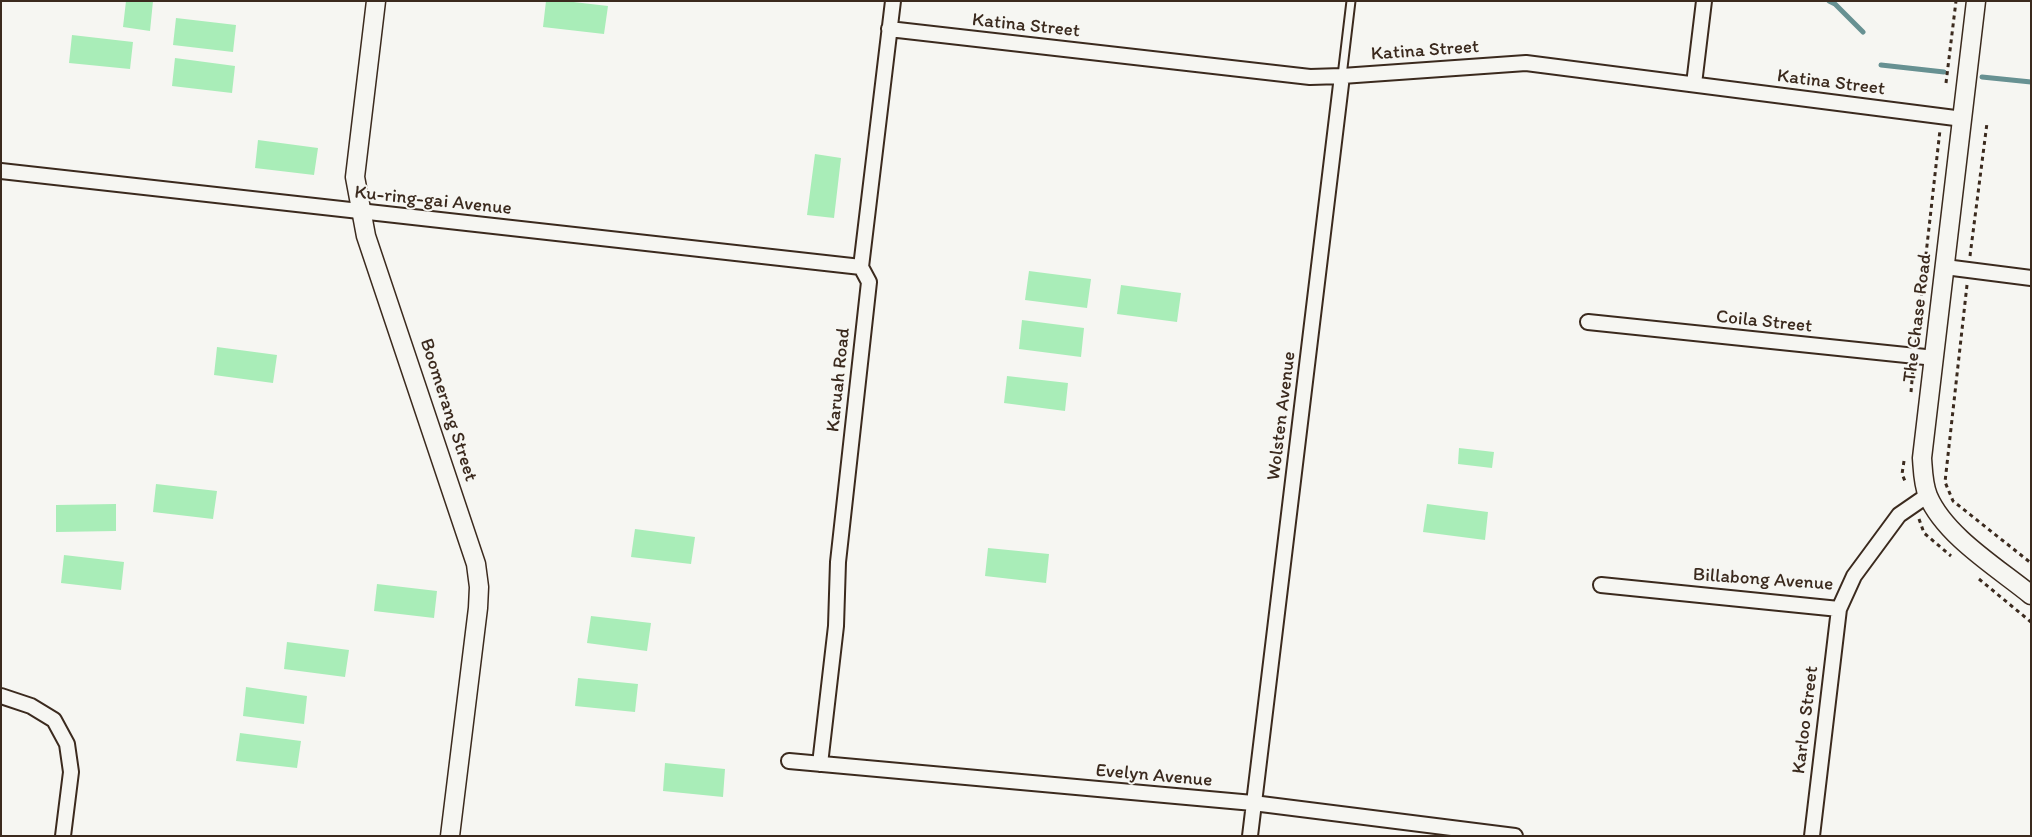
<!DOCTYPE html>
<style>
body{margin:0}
#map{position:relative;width:2032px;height:837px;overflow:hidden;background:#f6f6f2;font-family:Itim,sans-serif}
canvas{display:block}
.frame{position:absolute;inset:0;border:2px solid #3b2a1e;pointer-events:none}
</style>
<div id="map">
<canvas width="2032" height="837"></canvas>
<div class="frame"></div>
</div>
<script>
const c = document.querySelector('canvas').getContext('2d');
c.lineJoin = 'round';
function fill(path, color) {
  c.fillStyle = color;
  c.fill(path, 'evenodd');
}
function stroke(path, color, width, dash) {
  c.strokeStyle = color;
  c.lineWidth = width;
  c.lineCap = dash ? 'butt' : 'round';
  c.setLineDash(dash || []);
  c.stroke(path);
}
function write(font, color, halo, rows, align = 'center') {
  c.font = font + ' Itim,sans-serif';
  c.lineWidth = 4;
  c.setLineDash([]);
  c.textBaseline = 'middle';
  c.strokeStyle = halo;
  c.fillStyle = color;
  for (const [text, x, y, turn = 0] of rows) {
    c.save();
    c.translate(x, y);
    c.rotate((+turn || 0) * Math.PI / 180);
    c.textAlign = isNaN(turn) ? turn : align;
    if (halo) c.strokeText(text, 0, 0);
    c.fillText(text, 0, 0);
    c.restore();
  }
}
fill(new Path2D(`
 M 126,1 L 153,1 L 150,31 L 123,27 Z
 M 546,1 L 565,1 L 608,6 L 604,34 L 543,27 Z
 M 176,18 L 236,25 L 233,52 L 173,45 Z
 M 72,35 L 133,42 L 130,69 L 69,63 Z
 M 175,58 L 235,66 L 232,93 L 172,86 Z
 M 258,140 L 318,148 L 314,175 L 255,168 Z
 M 815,154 L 841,158 L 834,218 L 807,215 Z
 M 1029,271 L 1091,279 L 1087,308 L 1025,300 Z
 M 1121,285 L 1181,293 L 1177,322 L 1117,314 Z
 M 1022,320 L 1084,328 L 1081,357 L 1019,349 Z
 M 217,347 L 277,355 L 273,383 L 214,375 Z
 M 1007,376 L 1068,383 L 1065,411 L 1004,403 Z
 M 1459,448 L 1494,452 L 1492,468 L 1458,464 Z
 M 156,484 L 217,491 L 213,519 L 153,512 Z
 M 116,504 L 116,531 L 56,532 L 56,505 Z
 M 1427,504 L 1488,512 L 1485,540 L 1423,532 Z
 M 635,529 L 695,537 L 691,564 L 631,557 Z
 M 988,548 L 1049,554 L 1046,583 L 985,576 Z
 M 64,555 L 124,562 L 121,590 L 61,583 Z
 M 377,584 L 437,591 L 434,618 L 374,611 Z
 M 591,616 L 651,623 L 647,651 L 587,643 Z
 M 287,642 L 349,650 L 345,677 L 284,669 Z
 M 578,678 L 638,684 L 635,712 L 575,706 Z
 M 246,687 L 307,696 L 304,724 L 243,716 Z
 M 240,733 L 301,741 L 297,768 L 236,761 Z
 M 665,763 L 725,769 L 723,797 L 663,791 Z`), '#a9edb8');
stroke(new Path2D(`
 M 1829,1 L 1835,4 L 1863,32
 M 1881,65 L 1944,72
 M 1982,77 L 2031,82`), '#679192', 5);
const service = new Path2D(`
 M 1342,76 L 1351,1`);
const minor = new Path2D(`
 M 889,29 L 1310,77 L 1342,76 L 1526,63 L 1963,119
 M 1694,84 L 1704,1
 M 1,171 L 861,267
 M 1945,267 L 2031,278
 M 1588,322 L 1935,358
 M 1601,585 L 1839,609 L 1854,576 L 1899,515 L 1928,495
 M 1,696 L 31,706 L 54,720 L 67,744 L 71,772 L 63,836
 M 789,761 L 1253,803 L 1515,836
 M 820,764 L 836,626 L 838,562 L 869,282 L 861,267 L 893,1
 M 1250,836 L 1342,76
 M 1812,836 L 1839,609`);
const tertiary = new Path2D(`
 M 376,1 L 355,177 L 366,236 L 476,564 L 479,587 L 478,608 L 450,836
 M 1976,1 L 1922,458 C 1923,471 1923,484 1928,496 C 1945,536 1998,568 2031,595`);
stroke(service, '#3b2a1e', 11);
stroke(minor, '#3b2a1e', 18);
stroke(tertiary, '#3b2a1e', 21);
stroke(new Path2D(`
 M 1946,83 L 1956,1
 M 1970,256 L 1987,123
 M 1967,285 L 1945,482 L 1953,501 L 2031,563
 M 1916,343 L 1940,130
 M 1911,392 L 1913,369
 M 1904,461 L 1902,474 L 1905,481
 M 1919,519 L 1924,533 L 1951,556
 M 1979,579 L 2031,622`), '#3b2a1e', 3, [4, 4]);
stroke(service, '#f6f6f2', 7);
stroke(minor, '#f6f6f2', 14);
stroke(tertiary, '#f6f6f2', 18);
write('19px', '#3b2a1e', '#f6f6f2', [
 ["Katina Street",1026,26,6],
 ["Katina Street",1425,51,-4],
 ["Katina Street",1831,83,7],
 ["Ku-ring-gai Avenue",433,201,6],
 ["The Chase Road",1918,318,-83],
 ["Coila Street",1764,322,6],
 ["Karuah Road",839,380,-84],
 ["Boomerang Street",448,410,72],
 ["Wolsten Avenue",1282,416,-83],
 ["Billabong Avenue",1763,580,4],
 ["Karloo Street",1806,720,-83],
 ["Evelyn Avenue",1154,776,5]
]);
</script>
